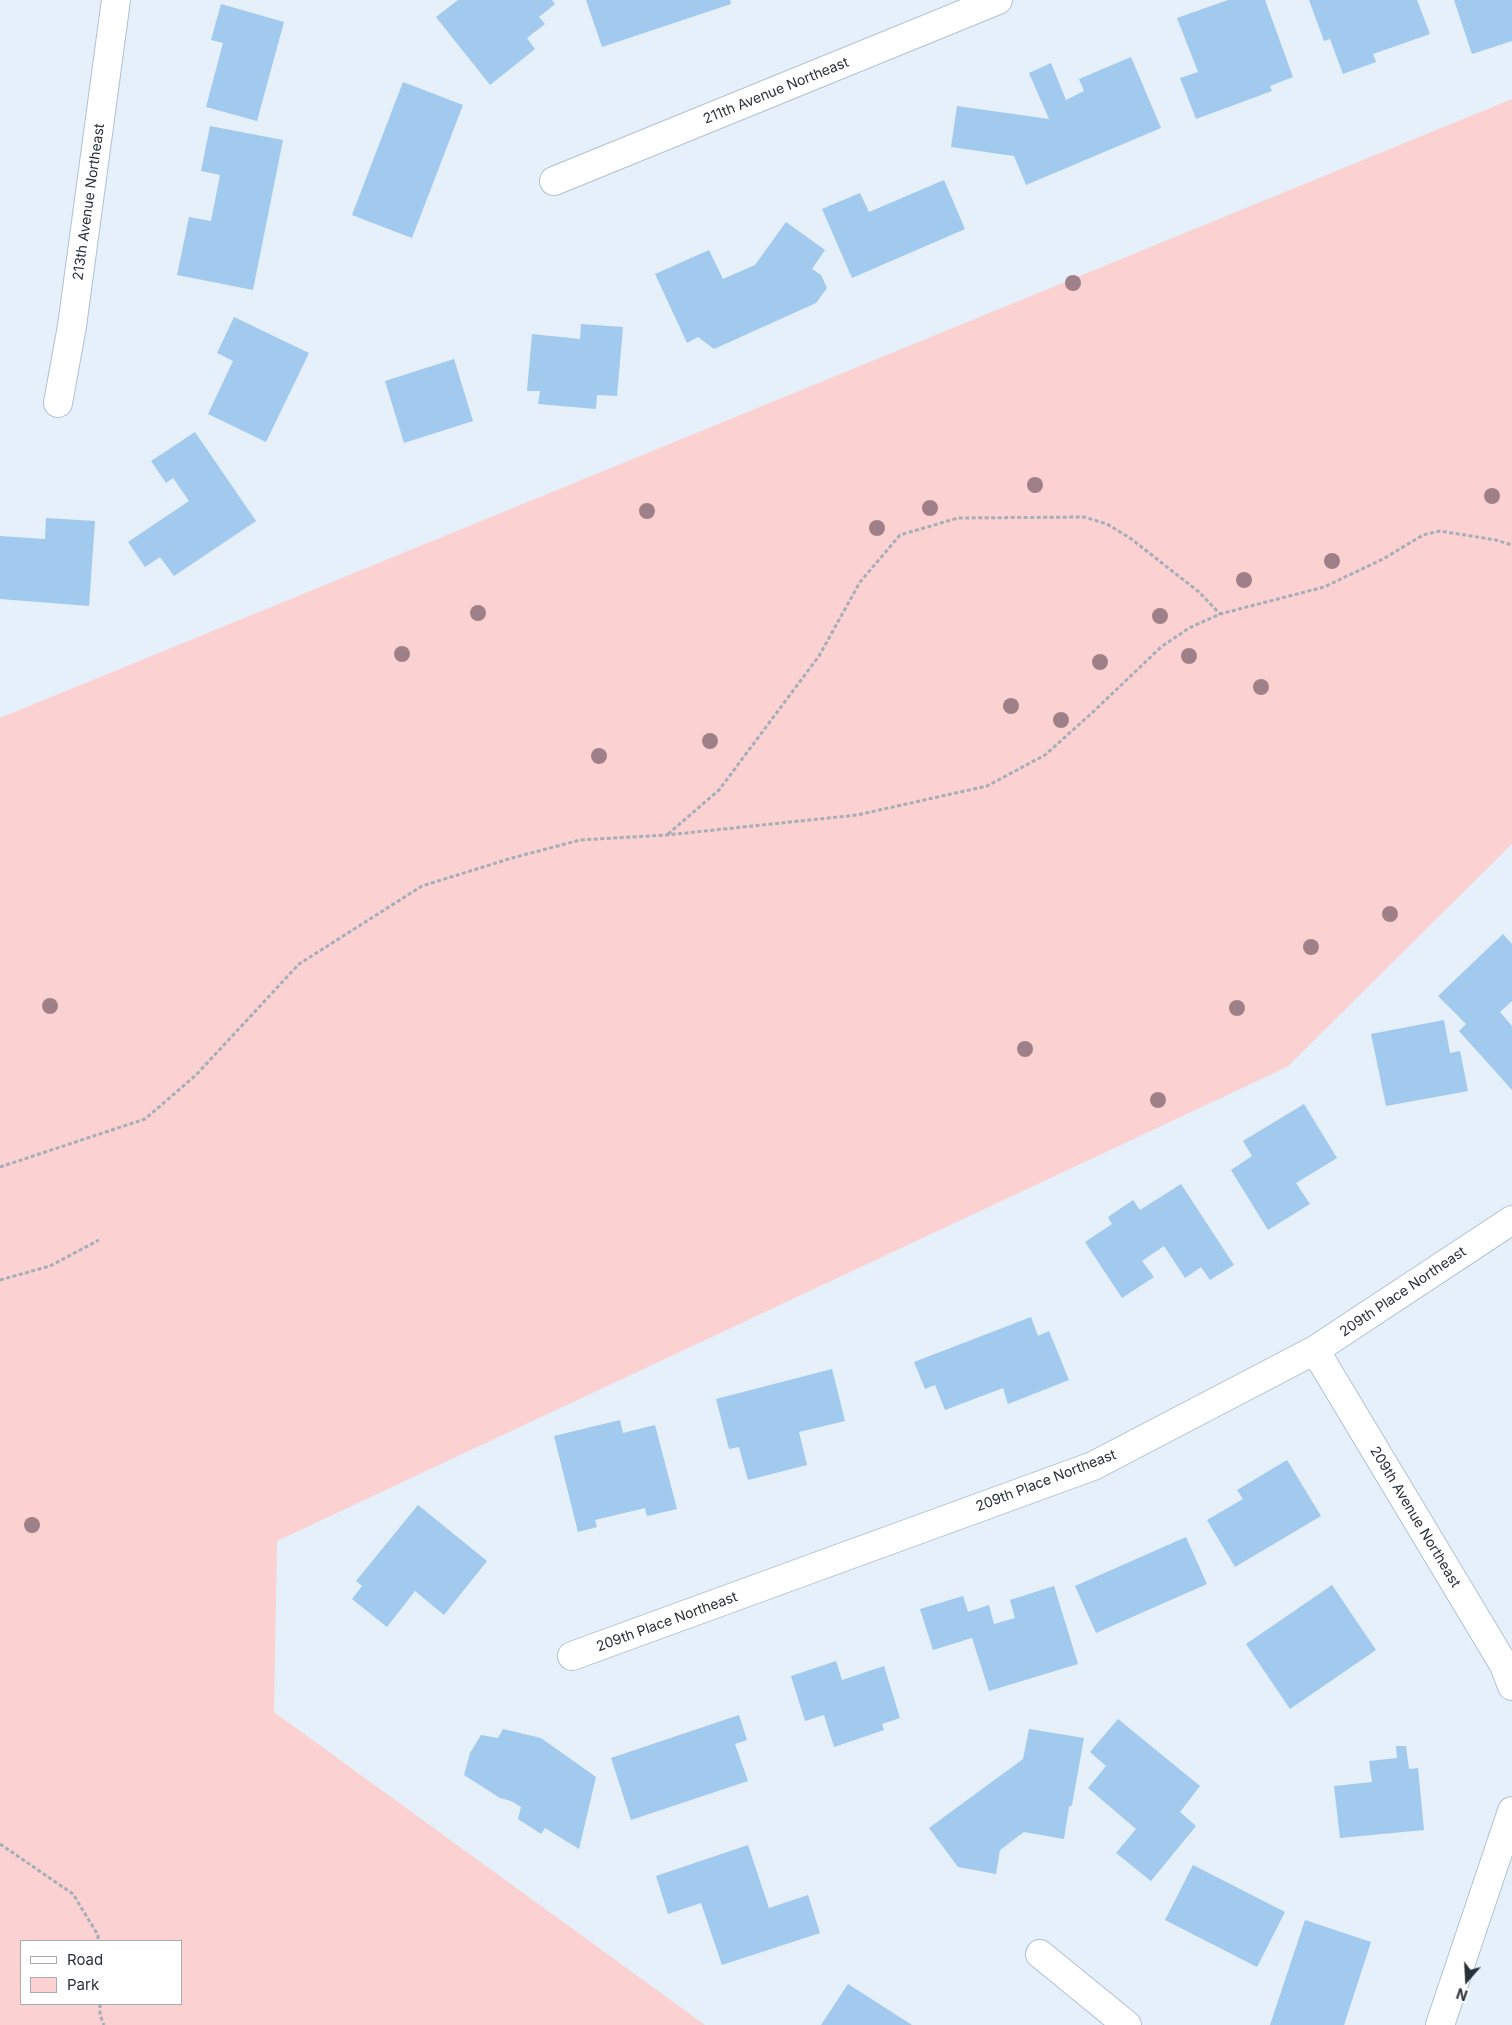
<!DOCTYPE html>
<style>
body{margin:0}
#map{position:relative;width:1512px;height:2025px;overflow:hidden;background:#e5f0fb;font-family:Inter,sans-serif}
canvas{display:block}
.legend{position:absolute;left:20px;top:1940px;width:162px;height:65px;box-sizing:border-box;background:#fff;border:1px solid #a9acaf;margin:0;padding:6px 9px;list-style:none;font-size:15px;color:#293037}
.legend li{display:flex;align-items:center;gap:10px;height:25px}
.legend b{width:25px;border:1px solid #a9acaf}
.north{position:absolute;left:1442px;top:1955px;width:50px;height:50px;-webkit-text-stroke:4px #fff;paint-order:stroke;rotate:199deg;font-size:14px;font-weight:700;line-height:20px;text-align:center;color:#293037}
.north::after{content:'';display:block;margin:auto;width:18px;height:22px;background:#293037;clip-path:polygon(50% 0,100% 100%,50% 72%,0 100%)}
</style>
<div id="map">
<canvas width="1512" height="2025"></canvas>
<ul class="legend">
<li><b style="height:6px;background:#fff"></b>Road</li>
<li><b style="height:14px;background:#fbd2d1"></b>Park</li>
</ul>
<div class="north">N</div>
</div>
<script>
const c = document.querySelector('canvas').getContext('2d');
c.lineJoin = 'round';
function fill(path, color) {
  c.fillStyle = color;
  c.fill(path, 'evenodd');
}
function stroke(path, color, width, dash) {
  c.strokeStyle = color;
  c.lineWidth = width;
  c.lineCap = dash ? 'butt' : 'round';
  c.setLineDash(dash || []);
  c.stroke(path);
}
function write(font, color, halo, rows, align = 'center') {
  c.font = font + ' Inter,sans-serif';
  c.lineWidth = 4;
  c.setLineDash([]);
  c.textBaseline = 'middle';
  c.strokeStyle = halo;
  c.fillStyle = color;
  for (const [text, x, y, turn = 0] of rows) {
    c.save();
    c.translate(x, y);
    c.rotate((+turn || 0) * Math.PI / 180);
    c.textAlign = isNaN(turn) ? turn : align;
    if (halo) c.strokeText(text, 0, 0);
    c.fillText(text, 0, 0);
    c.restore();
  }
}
fill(new Path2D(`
 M 1512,99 L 1512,844 L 1287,1067 L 277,1541 L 274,1712 L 705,2025 L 0,2025 L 0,718 ZM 21,1941 L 181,1941 L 181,2004 L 21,2004 Z`), '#fbd2d1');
fill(new Path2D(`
 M 458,0 L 552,0 L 555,4 L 539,17 L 545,24 L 527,38 L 535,49 L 490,85 L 436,17 Z
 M 586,0 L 730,0 L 731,4 L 602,47 Z
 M 1228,0 L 1265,0 L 1293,77 L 1270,86 L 1272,91 L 1196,119 L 1180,78 L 1198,72 L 1177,18 Z
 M 1309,0 L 1417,0 L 1430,34 L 1373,54 L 1376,62 L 1343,74 L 1330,39 L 1324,41 Z
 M 1454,0 L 1512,0 L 1512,41 L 1472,54 Z
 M 221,4 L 284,22 L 257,121 L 206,107 L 223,43 L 211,40 Z
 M 1131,57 L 1161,128 L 1026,185 L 1014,156 L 951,147 L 957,106 L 1049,119 L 1029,73 L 1051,63 L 1066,100 L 1084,91 L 1079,79 Z
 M 403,82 L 463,105 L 412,238 L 352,215 Z
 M 210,126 L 283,140 L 253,290 L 177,275 L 189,217 L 211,221 L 220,175 L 201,171 Z
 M 944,180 L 965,229 L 852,278 L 822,209 L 860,193 L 869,212 Z
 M 786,222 L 825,250 L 812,269 L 821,275 L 827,288 L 816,303 L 714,349 L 698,337 L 687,343 L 655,274 L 709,250 L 723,279 L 755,265 Z
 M 234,317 L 309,353 L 266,442 L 208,414 L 233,361 L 217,353 Z
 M 581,324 L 623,327 L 617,396 L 597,395 L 596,409 L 538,404 L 540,391 L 527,391 L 532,334 L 580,339 Z
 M 454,359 L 473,421 L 404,443 L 385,381 Z
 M 195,432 L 256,521 L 174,576 L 160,557 L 145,567 L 128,542 L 189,501 L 173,478 L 166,483 L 151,461 Z
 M 46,518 L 95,521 L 89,606 L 0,599 L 0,536 L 45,539 Z
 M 1503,934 L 1512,944 L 1512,1001 L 1500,1012 L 1512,1026 L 1512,1090 L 1459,1031 L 1466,1024 L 1438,996 Z
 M 1444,1020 L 1450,1053 L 1460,1051 L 1468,1091 L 1386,1106 L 1371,1034 Z
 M 1304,1104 L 1337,1158 L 1296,1183 L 1310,1204 L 1268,1230 L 1231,1170 L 1252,1156 L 1243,1141 Z
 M 1181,1184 L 1234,1265 L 1210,1280 L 1201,1267 L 1185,1278 L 1164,1246 L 1142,1261 L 1154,1277 L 1122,1298 L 1085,1242 L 1112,1224 L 1108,1217 L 1133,1200 L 1140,1210 Z
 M 1031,1317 L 1038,1336 L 1049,1331 L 1069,1380 L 1008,1404 L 1003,1388 L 945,1410 L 935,1385 L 925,1389 L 914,1362 Z
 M 832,1369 L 845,1421 L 799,1432 L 807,1465 L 748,1480 L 739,1447 L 729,1449 L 716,1399 Z
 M 620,1420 L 623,1433 L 655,1425 L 677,1509 L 647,1516 L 645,1508 L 595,1520 L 597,1527 L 578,1532 L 554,1436 Z
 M 1287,1460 L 1321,1516 L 1235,1567 L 1207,1520 L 1243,1499 L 1237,1490 Z
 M 418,1505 L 487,1561 L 444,1615 L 415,1591 L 387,1627 L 352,1599 L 362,1586 L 356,1581 Z
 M 1186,1537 L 1207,1584 L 1096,1633 L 1075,1586 Z
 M 1332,1585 L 1376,1650 L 1290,1709 L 1246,1644 Z
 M 1054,1586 L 1078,1664 L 989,1691 L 972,1638 L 933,1650 L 920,1609 L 963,1596 L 968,1612 L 989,1605 L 994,1624 L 1015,1618 L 1010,1600 Z
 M 836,1661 L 842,1680 L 884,1666 L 900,1718 L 882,1724 L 884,1730 L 834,1747 L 824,1715 L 805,1721 L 791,1676 Z
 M 739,1715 L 747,1740 L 735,1744 L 748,1781 L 631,1820 L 611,1758 Z
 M 1118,1719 L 1200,1786 L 1180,1812 L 1196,1826 L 1151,1881 L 1116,1853 L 1136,1829 L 1088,1788 L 1106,1766 L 1090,1752 Z
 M 503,1729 L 541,1738 L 596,1777 L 579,1849 L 545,1828 L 541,1834 L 518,1819 L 521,1807 L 511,1801 L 500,1798 L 464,1775 L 470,1753 L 481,1735 L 498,1738 Z
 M 1029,1729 L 1084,1738 L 1072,1805 L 1069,1807 L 1064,1839 L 1024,1832 L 1000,1850 L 996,1874 L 958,1867 L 929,1828 L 1023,1759 Z
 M 1396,1746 L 1406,1746 L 1409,1769 L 1418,1768 L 1424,1830 L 1340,1838 L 1334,1786 L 1372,1782 L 1369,1761 L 1397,1758 Z
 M 748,1845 L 769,1908 L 808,1895 L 820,1933 L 722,1965 L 701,1903 L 668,1914 L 656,1876 Z
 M 1193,1865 L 1285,1912 L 1257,1967 L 1165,1920 Z
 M 1305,1920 L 1371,1942 L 1344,2025 L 1270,2025 Z
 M 848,1984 L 912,2025 L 821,2025 Z`), '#a2c9ee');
const minor = new Path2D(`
 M 554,181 L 998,0
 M 58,403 L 72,326 L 116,0
 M 1315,1350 L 1504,1665 L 1512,1686
 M 572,1656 L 1093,1466 L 1315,1350 L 1512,1220
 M 1040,1954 L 1127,2025
 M 1440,2025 L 1512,1811`);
stroke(minor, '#afc1d3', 30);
stroke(new Path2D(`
 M 668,834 L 719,790 L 819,656 L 860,582 L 900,535 L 958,518 L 1084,517 L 1107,524 L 1130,538 L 1199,592 L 1220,614
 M 0,1167 L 145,1119 L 196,1075 L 299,964 L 422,886 L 512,858 L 580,840 L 667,835 L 857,815 L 987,786 L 1045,755 L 1093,712 L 1161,647 L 1189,628 L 1220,614 L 1324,587 L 1383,559 L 1423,535 L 1440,531 L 1496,540 L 1512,545
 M 0,1280 L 50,1266 L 99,1240
 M 0,1844 L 73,1894 L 98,1935 L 98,1941
 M 100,2004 L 100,2015 L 104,2025`), '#a5aeb8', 3, [4, 2.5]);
stroke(minor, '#fff', 28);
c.fillStyle = '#a08088';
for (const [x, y] of [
 [1073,283],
 [1035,485],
 [1492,496],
 [930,508],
 [647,511],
 [877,528],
 [1332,561],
 [1244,580],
 [478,613],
 [1160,616],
 [402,654],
 [1189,656],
 [1100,662],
 [1261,687],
 [1011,706],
 [1061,720],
 [710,741],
 [599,756],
 [1390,914],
 [1311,947],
 [50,1006],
 [1237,1008],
 [1025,1049],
 [1158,1100],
 [32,1525]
]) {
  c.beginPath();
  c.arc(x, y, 8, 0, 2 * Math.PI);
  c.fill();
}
write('14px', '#293037', '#fff', [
 ["211th Avenue Northeast",776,91,-22],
 ["213th Avenue Northeast",89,202,-82],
 ["209th Place Northeast",1403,1292,-34],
 ["209th Place Northeast",1046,1481,-21],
 ["209th Avenue Northeast",1415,1517,59],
 ["209th Place Northeast",667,1622,-20]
]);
</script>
